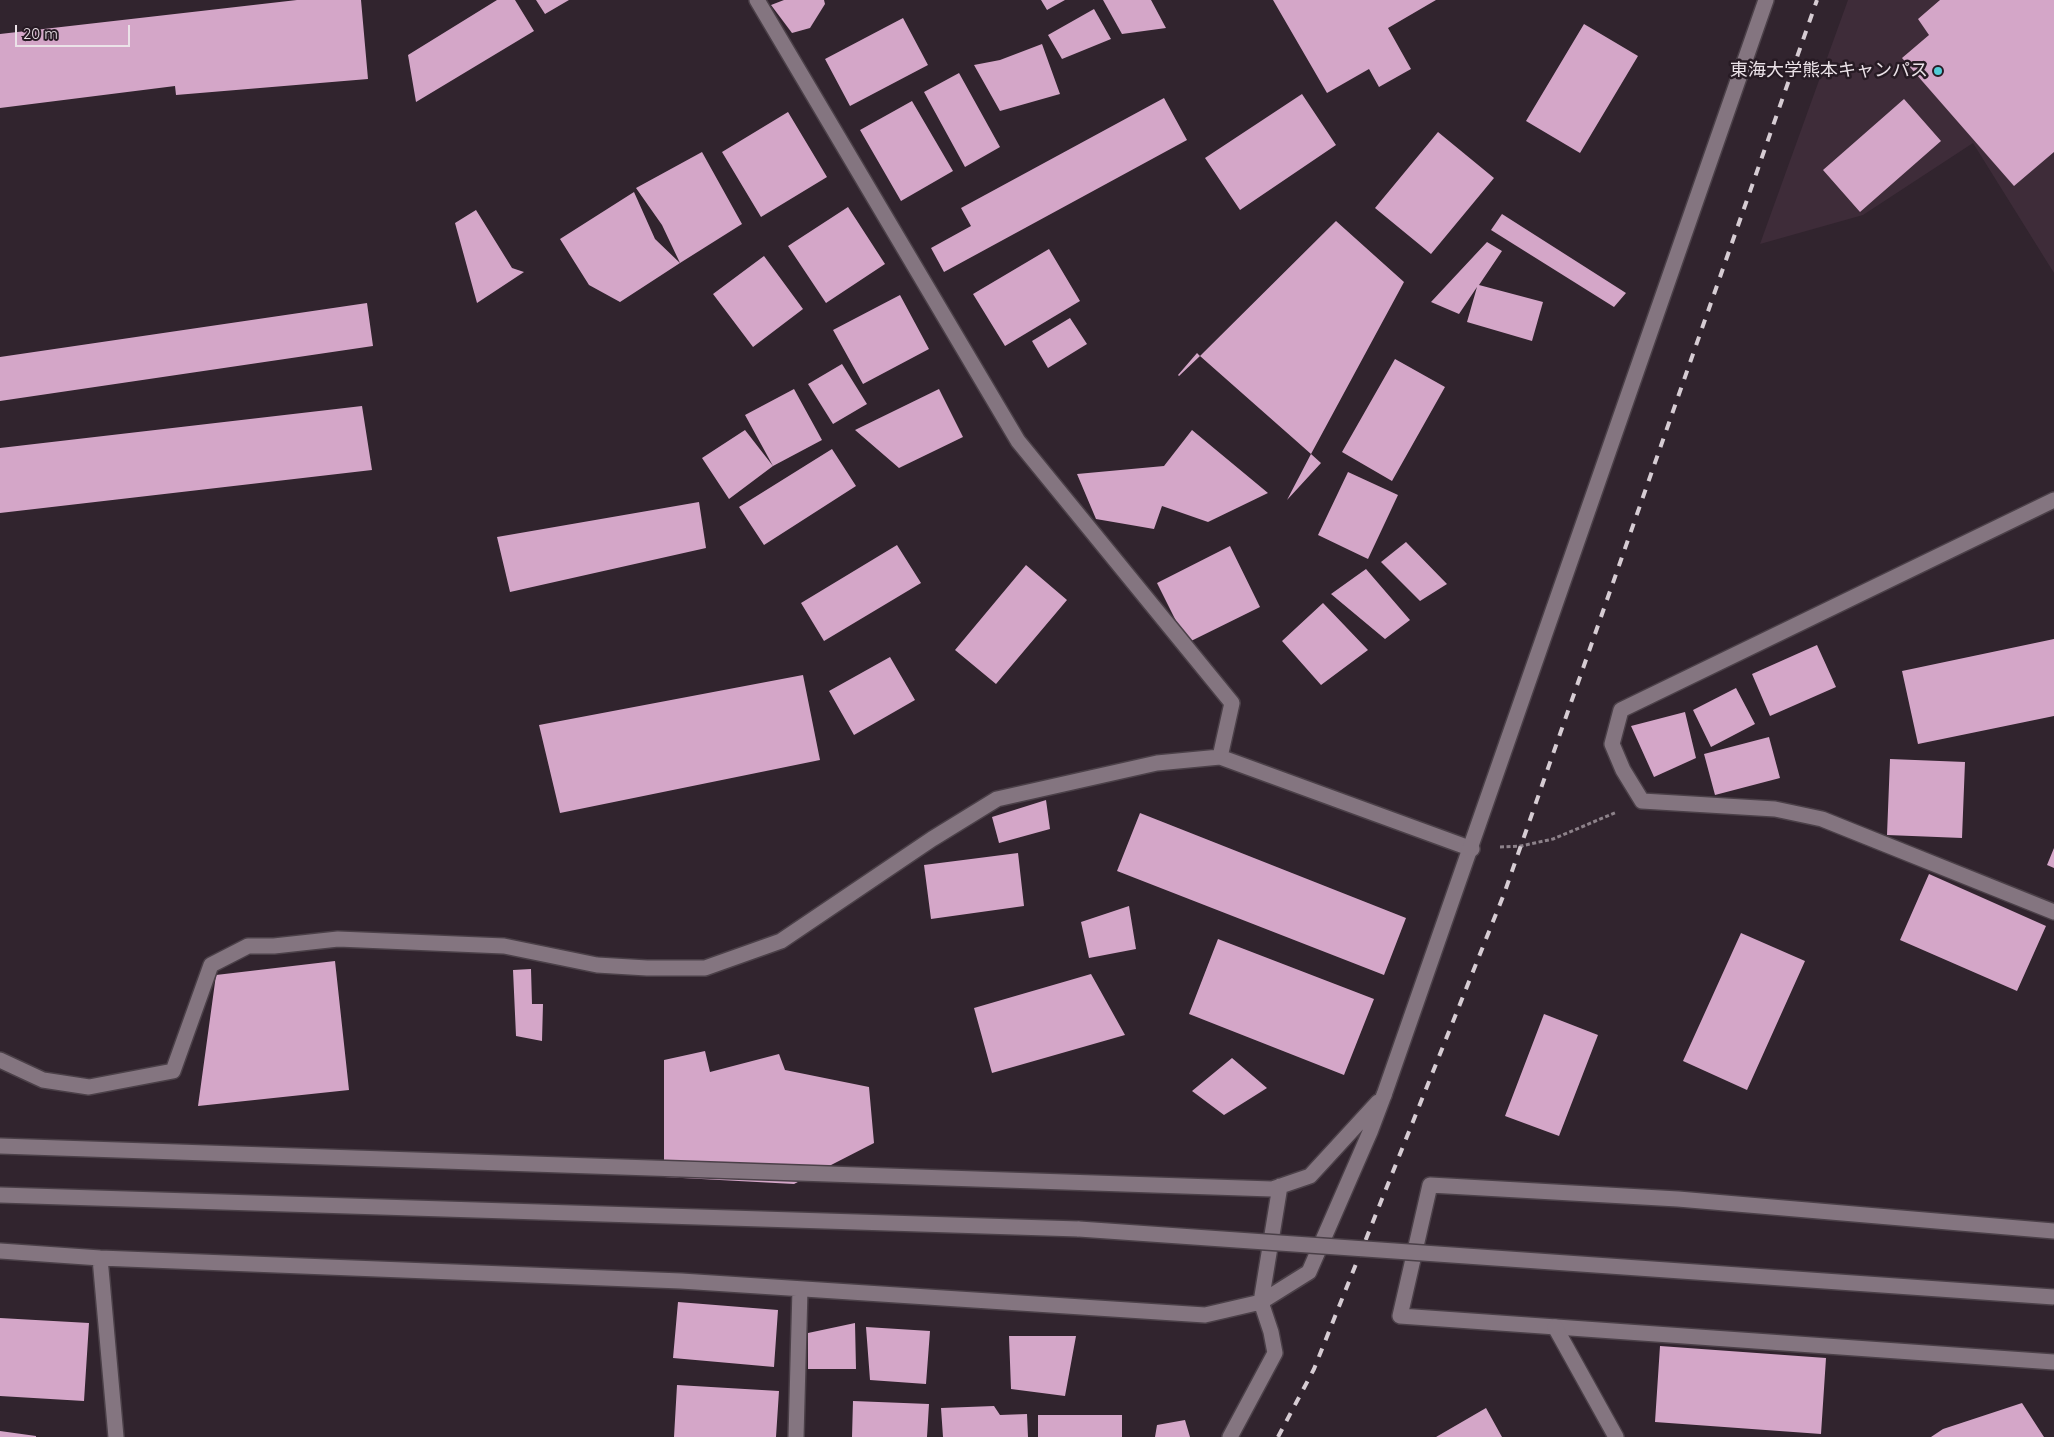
<!DOCTYPE html>
<meta charset="utf-8">
<style>
body{margin:0}
#map{position:relative;width:2054px;height:1437px;overflow:hidden;background:#31242e;font-family:Quicksand,sans-serif}
canvas{display:block}
.scale{position:absolute;left:15px;top:25px;width:115px;height:22px;box-sizing:border-box;border:2px solid #ebe2e8;border-top:0;padding-left:6px;font-size:15px;line-height:18px;white-space:nowrap;color:#ebe2e8;-webkit-text-stroke:4px #271b24;paint-order:stroke}
</style>
<div id="map">
<canvas width="2054" height="1437"></canvas>
<div class="scale">20 m</div>
</div>
<script>
const c = document.querySelector('canvas').getContext('2d');
c.lineJoin = 'round';
function fill(path, color) {
  c.fillStyle = color;
  c.fill(path, 'evenodd');
}
function stroke(path, color, width, dash) {
  c.strokeStyle = color;
  c.lineWidth = width;
  c.lineCap = dash ? 'butt' : 'round';
  c.setLineDash(dash || []);
  c.stroke(path);
}
function write(font, color, halo, rows, align = 'center') {
  c.font = font + ' Quicksand,"Noto Sans JP",sans-serif';
  c.lineWidth = 5;
  c.setLineDash([]);
  c.textBaseline = 'middle';
  c.strokeStyle = halo;
  c.fillStyle = color;
  for (const [text, x, y, turn = 0] of rows) {
    c.save();
    c.translate(x, y);
    c.rotate((+turn || 0) * Math.PI / 180);
    c.textAlign = isNaN(turn) ? turn : align;
    if (halo) c.strokeText(text, 0, 0);
    c.fillText(text, 0, 0);
    c.restore();
  }
}
fill(new Path2D(`
 M 1848,0 L 2054,0 L 2054,273 L 1973,143 L 1863,215 L 1760,244 Z`), '#3e2c39');
fill(new Path2D(`
 M 297,0 L 361,0 L 368,79 L 176,95 L 175,86 L 0,108 L 0,34 Z
 M 497,0 L 515,0 L 534,31 L 416,102 L 408,55 Z
 M 536,0 L 569,0 L 545,14 Z
 M 784,0 L 824,0 L 825,4 L 810,28 L 792,33 L 771,5 Z
 M 1041,0 L 1065,0 L 1047,10 Z
 M 1103,0 L 1151,0 L 1166,28 L 1122,34 Z
 M 1273,0 L 1436,0 L 1388,28 L 1411,69 L 1379,87 L 1369,69 L 1327,93 Z
 M 1940,0 L 2054,0 L 2054,152 L 2014,186 L 1902,58 L 1929,35 L 1918,19 Z
 M 1094,9 L 1111,39 L 1062,59 L 1048,35 Z
 M 903,18 L 928,65 L 850,106 L 825,59 Z
 M 1584,24 L 1638,56 L 1580,153 L 1526,121 Z
 M 1042,44 L 1060,94 L 1000,111 L 974,65 L 1000,60 Z
 M 959,73 L 1000,147 L 965,167 L 924,92 Z
 M 1302,94 L 1336,145 L 1240,210 L 1205,158 Z
 M 1164,98 L 1187,140 L 944,272 L 931,248 L 971,226 L 961,208 Z
 M 1904,99 L 1941,141 L 1860,212 L 1823,170 Z
 M 912,101 L 953,171 L 901,201 L 860,130 Z
 M 788,112 L 827,177 L 761,217 L 722,152 Z
 M 1438,132 L 1494,178 L 1431,254 L 1375,208 Z
 M 702,152 L 742,224 L 680,263 L 662,225 L 636,188 Z
 M 634,192 L 655,239 L 680,263 L 620,302 L 589,285 L 560,239 Z
 M 848,207 L 885,264 L 826,303 L 788,246 Z
 M 476,210 L 512,268 L 524,272 L 477,303 L 455,223 Z
 M 1502,214 L 1626,293 L 1614,307 L 1491,230 Z
 M 1336,221 L 1404,282 L 1311,454 L 1200,356 Z
 M 1487,242 L 1502,251 L 1479,285 L 1543,302 L 1532,341 L 1467,322 L 1477,287 L 1459,314 L 1431,302 Z
 M 1049,249 L 1080,301 L 1005,346 L 973,294 Z
 M 764,256 L 803,309 L 753,347 L 713,294 Z
 M 900,295 L 929,349 L 863,384 L 833,330 Z
 M 367,303 L 373,346 L 0,401 L 0,357 Z
 M 1070,318 L 1087,344 L 1048,368 L 1032,341 Z
 M 1197,353 L 1200,356 L 1179,376 L 1178,375 Z
 M 1395,359 L 1445,387 L 1392,481 L 1342,452 Z
 M 842,364 L 867,404 L 833,424 L 808,384 Z
 M 794,389 L 822,440 L 773,466 L 745,415 Z
 M 939,389 L 963,437 L 899,468 L 855,430 Z
 M 362,406 L 372,470 L 0,513 L 0,448 Z
 M 745,430 L 773,466 L 729,499 L 702,458 Z
 M 1192,430 L 1268,493 L 1208,522 L 1162,506 L 1154,529 L 1096,519 L 1077,474 L 1164,466 Z
 M 832,449 L 856,486 L 764,545 L 739,507 Z
 M 1311,454 L 1321,463 L 1287,500 Z
 M 1348,472 L 1398,495 L 1368,559 L 1318,535 Z
 M 699,502 L 706,548 L 510,592 L 497,537 Z
 M 1406,542 L 1447,584 L 1420,601 L 1381,562 Z
 M 897,545 L 921,583 L 824,641 L 801,603 Z
 M 1230,546 L 1260,607 L 1187,643 L 1157,583 Z
 M 1026,565 L 1067,600 L 996,684 L 955,650 Z
 M 1366,569 L 1410,620 L 1385,639 L 1331,594 Z
 M 1323,603 L 1368,650 L 1321,685 L 1282,641 Z
 M 2054,639 L 2054,716 L 1918,744 L 1902,671 Z
 M 1817,645 L 1836,687 L 1770,716 L 1752,674 Z
 M 890,657 L 915,700 L 854,735 L 829,691 Z
 M 803,675 L 820,760 L 560,813 L 539,725 Z
 M 1736,688 L 1755,724 L 1711,747 L 1693,710 Z
 M 1685,712 L 1696,758 L 1654,777 L 1631,726 Z
 M 1769,737 L 1780,778 L 1715,795 L 1704,754 Z
 M 1890,759 L 1965,762 L 1962,838 L 1887,835 Z
 M 1046,800 L 1050,829 L 999,843 L 992,817 Z
 M 1140,813 L 1406,918 L 1384,975 L 1117,871 Z
 M 2054,848 L 2054,868 L 2047,865 Z
 M 1018,853 L 1024,906 L 931,919 L 924,865 Z
 M 1929,874 L 2046,926 L 2017,991 L 1900,940 Z
 M 1129,906 L 1136,949 L 1089,958 L 1081,922 Z
 M 1741,933 L 1805,961 L 1747,1090 L 1683,1061 Z
 M 1218,939 L 1374,999 L 1344,1075 L 1189,1014 Z
 M 335,961 L 349,1090 L 198,1106 L 216,975 Z
 M 531,969 L 532,1004 L 543,1004 L 542,1041 L 516,1036 L 513,970 Z
 M 1091,974 L 1125,1035 L 992,1073 L 974,1008 Z
 M 1544,1014 L 1598,1035 L 1559,1136 L 1505,1116 Z
 M 705,1051 L 710,1072 L 779,1054 L 785,1070 L 869,1087 L 874,1143 L 794,1184 L 664,1177 L 664,1060 Z
 M 1232,1058 L 1267,1088 L 1224,1115 L 1192,1091 Z
 M 678,1302 L 778,1310 L 774,1367 L 673,1358 Z
 M 0,1318 L 89,1323 L 84,1401 L 0,1396 Z
 M 855,1323 L 856,1369 L 808,1369 L 808,1333 Z
 M 866,1327 L 930,1331 L 926,1384 L 870,1380 Z
 M 1009,1336 L 1076,1336 L 1065,1396 L 1011,1389 Z
 M 1660,1346 L 1826,1358 L 1821,1434 L 1655,1422 Z
 M 677,1385 L 779,1391 L 776,1437 L 674,1437 Z
 M 853,1401 L 929,1404 L 927,1437 L 852,1437 Z
 M 2022,1403 L 2044,1437 L 1931,1437 L 1943,1429 Z
 M 994,1406 L 1000,1415 L 1027,1414 L 1028,1437 L 943,1437 L 941,1408 Z
 M 1486,1408 L 1502,1437 L 1436,1437 Z
 M 1038,1415 L 1122,1415 L 1122,1437 L 1038,1437 Z
 M 1185,1420 L 1190,1437 L 1155,1437 L 1157,1425 Z
 M 0,1431 L 36,1436 L 36,1437 L 0,1437 Z`), '#d4a6c8');
const street = new Path2D(`
 M 757,0 L 1018,441 L 1232,703 L 1220,757
 M 2054,500 L 1621,710 L 1612,744 L 1623,770 L 1642,801 L 1775,809 L 1822,819 L 2054,912
 M 0,1060 L 43,1080 L 89,1087 L 173,1071 L 211,965 L 248,946 L 274,946 L 338,939 L 504,946 L 597,965 L 647,968 L 705,968 L 781,941 L 932,839 L 997,799 L 1157,763 L 1220,757 L 1472,849
 M 0,1146 L 1272,1189 L 1310,1176 L 1378,1102
 M 2054,1231 L 1678,1199 L 1430,1185 L 1400,1316 L 2054,1362
 M 0,1251 L 100,1258 L 681,1281 L 1205,1315 L 1261,1302 L 1309,1272 L 1370,1132 L 1384,1095
 M 100,1258 L 116,1437
 M 796,1437 L 800,1289
 M 1230,1437 L 1275,1353 L 1271,1332 L 1261,1302 L 1280,1186`);
const secondary = new Path2D(`
 M 1384,1095 L 1766,0
 M 0,1195 L 1079,1229
 M 1555,1327 L 1616,1437`);
stroke(street, '#4b4048', 18);
stroke(secondary, '#4b4048', 18);
stroke(new Path2D(`
 M 1500,847 L 1521,846 L 1553,839 L 1617,812`), '#8d828a', 3, [4, 2.5]);
stroke(street, '#847580', 15);
stroke(secondary, '#847580', 15);
stroke(new Path2D(`
 M 1278,1437 L 1314,1369 L 1504,894 L 1817,0`), '#d6ccd3', 4, [9, 9]);
const secondaryBridge = new Path2D(`
 M 1079,1229 L 2054,1297`);
stroke(secondaryBridge, '#4b4048', 18, []);
stroke(secondaryBridge, '#847580', 15);
for (const [x, y, r, color] of [
 [1938,71,5,"#52ccd6"]
]) {
  const dot = new Path2D();
  dot.arc(x, y, r, 0, 2 * Math.PI);
  c.fillStyle = color;
  c.fill(dot);
  stroke(dot, '#271b24', 2);
}
write('18px', '#ebe2e8', '#271b24', [
 ["東海大学熊本キャンパス",1928,71]
], 'right');
</script>
